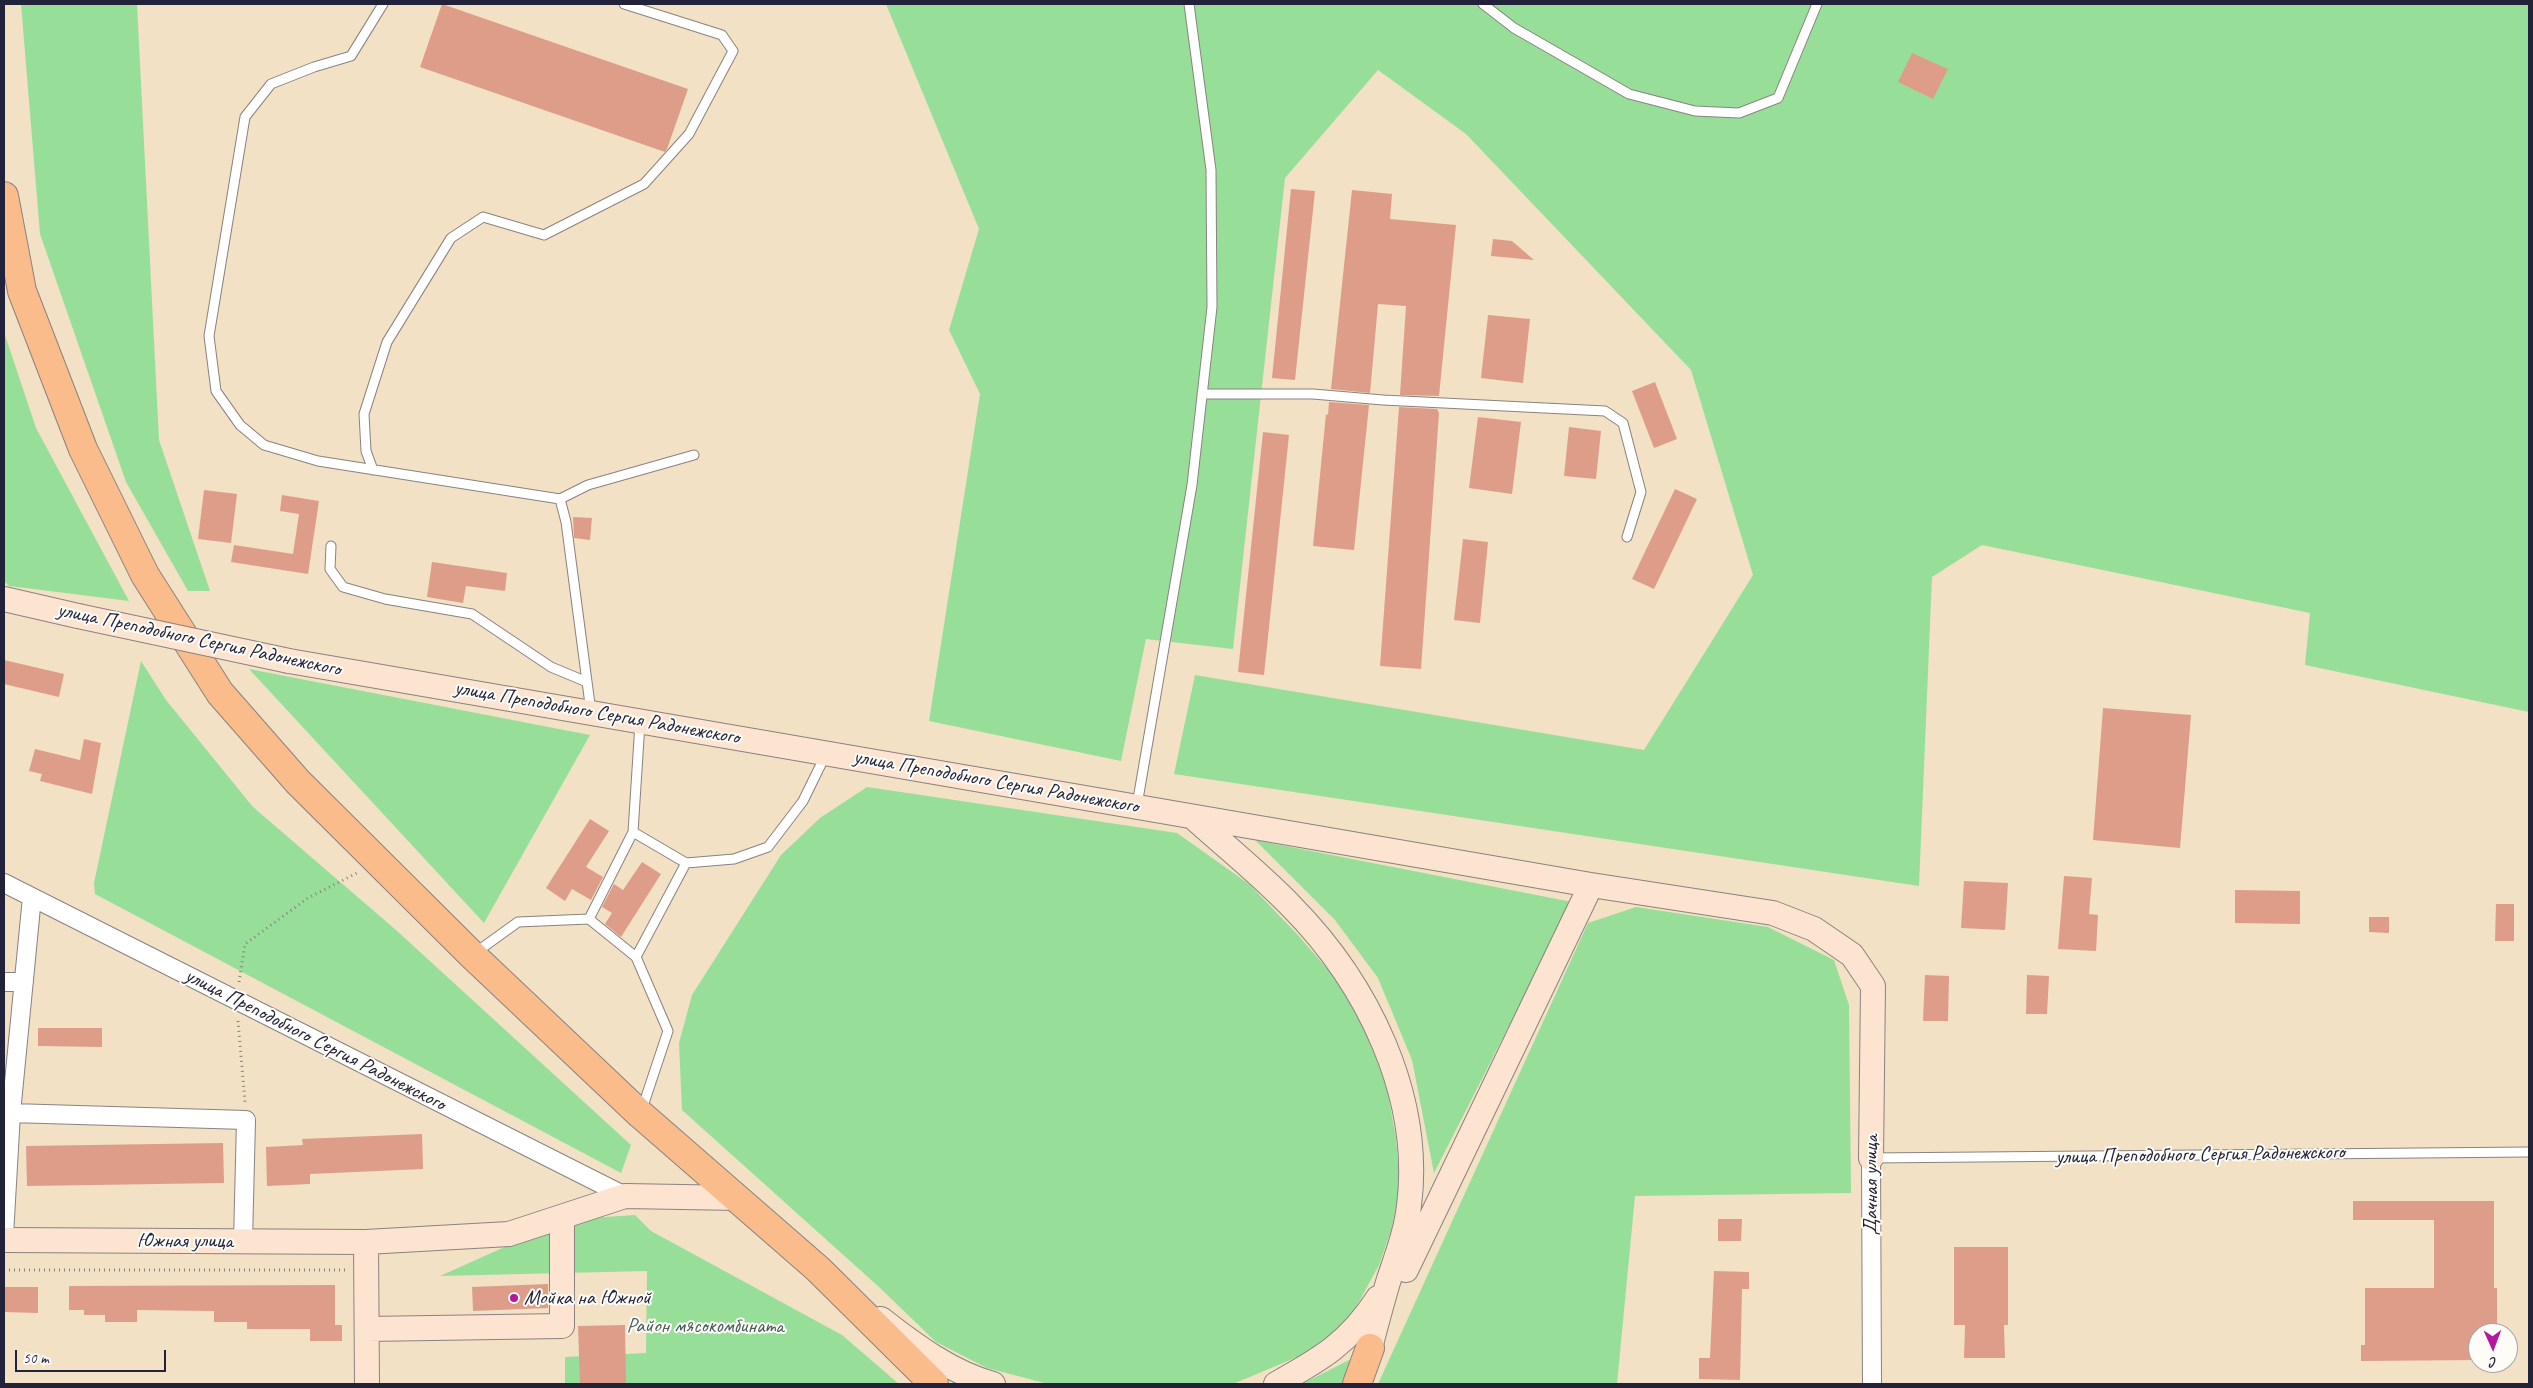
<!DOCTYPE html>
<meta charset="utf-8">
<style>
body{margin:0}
#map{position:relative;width:2533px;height:1388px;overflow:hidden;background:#f2e1c4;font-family:Caveat,sans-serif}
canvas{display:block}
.frame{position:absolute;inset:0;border:5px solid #22223b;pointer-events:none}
.north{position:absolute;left:2468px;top:1323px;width:50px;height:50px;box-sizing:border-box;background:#fdfcf7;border:1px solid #a5a5ac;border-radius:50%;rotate:178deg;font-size:14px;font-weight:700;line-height:20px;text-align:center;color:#22223b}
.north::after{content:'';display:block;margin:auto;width:18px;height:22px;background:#b5179e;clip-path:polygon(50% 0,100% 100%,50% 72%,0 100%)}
.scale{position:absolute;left:15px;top:1350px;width:151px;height:22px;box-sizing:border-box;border:2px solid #22223b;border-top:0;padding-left:6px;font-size:15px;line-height:18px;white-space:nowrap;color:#22223b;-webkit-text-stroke:4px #fdfcf7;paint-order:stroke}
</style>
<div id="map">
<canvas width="2533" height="1388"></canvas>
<div class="frame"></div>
<div class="north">С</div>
<div class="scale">50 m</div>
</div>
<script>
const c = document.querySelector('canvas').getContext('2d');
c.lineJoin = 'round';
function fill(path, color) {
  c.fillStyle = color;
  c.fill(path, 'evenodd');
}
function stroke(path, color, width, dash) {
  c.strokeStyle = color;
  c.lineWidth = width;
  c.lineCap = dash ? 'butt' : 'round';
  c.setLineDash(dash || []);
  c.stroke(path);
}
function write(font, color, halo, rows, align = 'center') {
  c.font = font + ' Caveat,sans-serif';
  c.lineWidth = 4;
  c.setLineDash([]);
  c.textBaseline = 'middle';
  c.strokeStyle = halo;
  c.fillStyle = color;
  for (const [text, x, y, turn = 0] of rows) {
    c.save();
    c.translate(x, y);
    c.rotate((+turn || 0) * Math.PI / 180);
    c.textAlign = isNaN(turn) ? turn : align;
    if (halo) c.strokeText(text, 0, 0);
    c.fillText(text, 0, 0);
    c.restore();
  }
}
fill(new Path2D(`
 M 21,4 L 137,4 L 159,440 L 210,591 L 188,591 L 126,482 L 40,234 Z
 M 886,4 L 2529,4 L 2529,712 L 2305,665 L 2310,613 L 1982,545 L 1932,577 L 1919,886 L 1174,774 L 1195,675 L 1644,750 L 1753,575 L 1691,370 L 1466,134 L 1378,70 L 1285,178 L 1233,649 L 1146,639 L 1121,761 L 929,721 L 980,394 L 949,330 L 979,229 Z
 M 4,332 L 36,428 L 129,601 L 9,586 L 4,581 Z
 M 141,661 L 166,700 L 253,807 L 396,930 L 631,1145 L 621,1173 L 95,894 L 94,883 Z
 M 249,669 L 590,735 L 484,923 Z
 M 867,787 L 1177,833 L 1249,884 L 1297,934 L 1343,987 L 1370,1041 L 1387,1088 L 1396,1138 L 1400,1187 L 1391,1231 L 1379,1265 L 1349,1320 L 1314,1350 L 1233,1384 L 1048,1384 L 987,1368 L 936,1342 L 879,1287 L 682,1110 L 679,1043 L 692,995 L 781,855 L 820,818 Z
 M 1255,840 L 1572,902 L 1434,1173 L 1412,1060 L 1378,978 L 1335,920 Z
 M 1636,907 L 1768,927 L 1834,960 L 1849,1005 L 1851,1193 L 1635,1196 L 1617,1384 L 1378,1384 L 1588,923 Z
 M 635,1215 L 651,1231 L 842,1335 L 899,1384 L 565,1384 L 565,1357 L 646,1353 L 647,1271 L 440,1276 L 518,1241 L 591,1218 Z
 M 1353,1358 L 1344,1384 L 1302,1384 Z`), '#97df99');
fill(new Path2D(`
 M 442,4 L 688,89 L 667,149 L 665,152 L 420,67 Z
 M 1912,53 L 1948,69 L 1933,99 L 1898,82 Z
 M 1291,189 L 1315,191 L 1295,380 L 1272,378 Z
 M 1352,190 L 1392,194 L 1390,219 L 1456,225 L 1439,396 L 1400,395 L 1406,306 L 1378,304 L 1370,393 L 1331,389 Z
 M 1493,239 L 1512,241 L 1534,260 L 1491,256 Z
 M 1488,315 L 1530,319 L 1523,383 L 1481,378 Z
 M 1655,382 L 1677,439 L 1654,448 L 1632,391 Z
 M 1329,402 L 1369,405 L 1354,550 L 1313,546 L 1326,414 L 1328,415 Z
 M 1399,407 L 1437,409 L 1439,413 L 1421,669 L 1380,666 Z
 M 1478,417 L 1521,422 L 1512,494 L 1469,488 Z
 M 1569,427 L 1601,431 L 1596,479 L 1564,476 Z
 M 1263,432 L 1289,435 L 1264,675 L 1238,672 Z
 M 1675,489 L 1697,499 L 1654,589 L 1632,579 Z
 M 204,490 L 237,494 L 231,543 L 198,539 Z
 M 282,495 L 319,501 L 308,574 L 231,562 L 234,545 L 293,554 L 299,514 L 280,511 Z
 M 573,517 L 592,518 L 590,540 L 574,538 Z
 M 1463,539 L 1488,542 L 1480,623 L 1454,620 Z
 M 432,562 L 507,573 L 505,591 L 466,586 L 463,603 L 427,597 Z
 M 4,660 L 64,674 L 59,697 L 4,684 Z
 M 2103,708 L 2191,715 L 2180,848 L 2093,840 Z
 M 84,739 L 101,743 L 92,794 L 40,781 L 42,774 L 29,771 L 35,749 L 80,760 Z
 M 590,819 L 609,831 L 586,867 L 603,877 L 591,900 L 572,889 L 565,901 L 546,888 Z
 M 642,862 L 661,874 L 621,937 L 605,924 L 612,913 L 602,907 L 614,884 L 623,890 Z
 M 2064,876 L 2092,878 L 2089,914 L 2098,915 L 2096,951 L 2058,949 Z
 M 1964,881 L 2008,883 L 2005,930 L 1961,928 Z
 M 2235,890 L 2300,891 L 2300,924 L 2235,923 Z
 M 2496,904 L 2514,904 L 2514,941 L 2495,941 Z
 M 2369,917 L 2389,917 L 2389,933 L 2369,932 Z
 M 1925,975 L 1949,976 L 1948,1021 L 1923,1021 Z
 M 2027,975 L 2049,976 L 2047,1014 L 2026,1014 Z
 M 38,1028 L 102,1028 L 102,1047 L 38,1046 Z
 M 422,1134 L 423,1169 L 310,1174 L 310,1184 L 267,1186 L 266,1147 L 303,1145 L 302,1139 Z
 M 223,1143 L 224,1183 L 27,1186 L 26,1146 Z
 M 2353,1201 L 2494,1201 L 2494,1288 L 2497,1288 L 2497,1327 L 2478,1327 L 2478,1360 L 2361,1361 L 2361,1345 L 2365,1345 L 2365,1288 L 2434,1288 L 2434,1220 L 2353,1220 Z
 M 1718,1219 L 1742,1219 L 1741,1241 L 1718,1241 Z
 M 1954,1247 L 2008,1247 L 2008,1325 L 2004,1325 L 2005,1358 L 1964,1358 L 1965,1325 L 1954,1325 Z
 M 1714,1271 L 1749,1272 L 1749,1289 L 1742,1289 L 1740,1380 L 1699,1379 L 1699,1358 L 1710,1358 Z
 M 548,1284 L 548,1308 L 473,1311 L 472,1287 Z
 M 335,1285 L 335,1325 L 342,1325 L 342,1341 L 310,1341 L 310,1329 L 247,1329 L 247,1322 L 214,1322 L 214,1311 L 137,1310 L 137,1322 L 105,1322 L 105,1315 L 84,1315 L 84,1310 L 69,1310 L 69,1286 Z
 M 4,1287 L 38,1287 L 38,1313 L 4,1312 Z
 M 625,1325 L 626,1384 L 580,1384 L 578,1326 Z`), '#de9d89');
const lane = new Path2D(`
 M 383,4 L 351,56 L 314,67 L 271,84 L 245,117 L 209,336 L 216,391 L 240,425 L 264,445 L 318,461 L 560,499 L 566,522 L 591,712
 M 1483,4 L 1514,28 L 1629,94 L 1695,111 L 1739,113 L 1778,98 L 1817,4
 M 1202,394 L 1313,394 L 1383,400 L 1605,411 L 1623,423 L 1641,492 L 1627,537
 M 373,470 L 366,451 L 364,414 L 387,342 L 451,238 L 483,217 L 544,235 L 644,184 L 689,134 L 733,51 L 722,35 L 624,4
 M 560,499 L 588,485 L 694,455
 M 331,546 L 330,569 L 343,587 L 385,599 L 472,614 L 551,667 L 587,682
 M 640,723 L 633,832 L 686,863
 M 1137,805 L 1192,485 L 1212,307 L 1211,170 L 1189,4
 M 589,919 L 633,832
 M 475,953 L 518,922 L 589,919 L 636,957 L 668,1031 L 642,1109
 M 636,957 L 686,863 L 734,859 L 768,847 L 803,801 L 825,756
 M 1871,1158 L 2529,1152`);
const street = new Path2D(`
 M 4,883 L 625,1196
 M 4,982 L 24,982
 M 4,1113 L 11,1113 L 32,897
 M 1871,1158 L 1872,1384
 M 4,1236 L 11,1113 L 246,1120 L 243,1241`);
const secondary = new Path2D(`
 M 4,599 L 78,616
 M 289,661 L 1591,885 L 1773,913 L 1814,929 L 1852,955 L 1873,986 L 1871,1158
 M 1193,817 C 1225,846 1260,874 1291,906 C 1367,983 1423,1095 1409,1206 C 1406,1232 1397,1255 1389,1279 C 1382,1302 1376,1325 1370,1348
 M 4,1240 L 366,1242 L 509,1234 L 625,1196 L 738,1198
 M 366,1242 L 367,1384
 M 1406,1270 L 1591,885
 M 881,1319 C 914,1345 952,1373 993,1384
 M 367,1329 L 562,1326 L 562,1217
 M 1276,1384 C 1321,1359 1349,1343 1378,1298`);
const highway = new Path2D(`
 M 4,196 L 22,291 L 83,449 L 145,575 L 220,693 L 298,782 L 472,955 L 640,1114 L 818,1269 L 934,1384
 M 1357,1384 L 1370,1348`);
stroke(lane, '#8a8280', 11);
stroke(street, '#8a8280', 20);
stroke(secondary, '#8a8280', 26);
stroke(highway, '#8a8280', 30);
stroke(new Path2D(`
 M 239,982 L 245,944 L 308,898 L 357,873
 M 238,1021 L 245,1102
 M 4,1270 L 346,1270`), '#8a8280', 3, [1, 4]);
stroke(lane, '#fff', 9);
stroke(street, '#fff', 18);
stroke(secondary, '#fde4d1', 24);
stroke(highway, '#fabc8b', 28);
const secondaryBridge = new Path2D(`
 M 78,616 L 289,661`);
stroke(secondaryBridge, '#8a8280', 26, []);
stroke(secondaryBridge, '#fde4d1', 24);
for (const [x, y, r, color] of [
 [514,1298,5,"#b5179e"]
]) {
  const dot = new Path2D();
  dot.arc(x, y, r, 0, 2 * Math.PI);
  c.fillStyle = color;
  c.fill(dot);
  stroke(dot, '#fdfcf7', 2);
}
write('21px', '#22223b', '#fdfcf7', [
 ["улица Преподобного Сергия Радонежского",199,640,12],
 ["улица Преподобного Сергия Радонежского",597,713,10],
 ["улица Преподобного Сергия Радонежского",996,782,10],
 ["улица Преподобного Сергия Радонежского",315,1040,27],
 ["улица Преподобного Сергия Радонежского",2200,1155,-1],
 ["Дачная улица",1871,1185,-90],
 ["Южная улица",185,1241]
]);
write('21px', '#22223b', '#fdfcf7', [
 ["Мойка на Южной",524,1298]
], 'left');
write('21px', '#455b57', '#fdfcf7', [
 ["Район мясокомбината",705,1326]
]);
</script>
